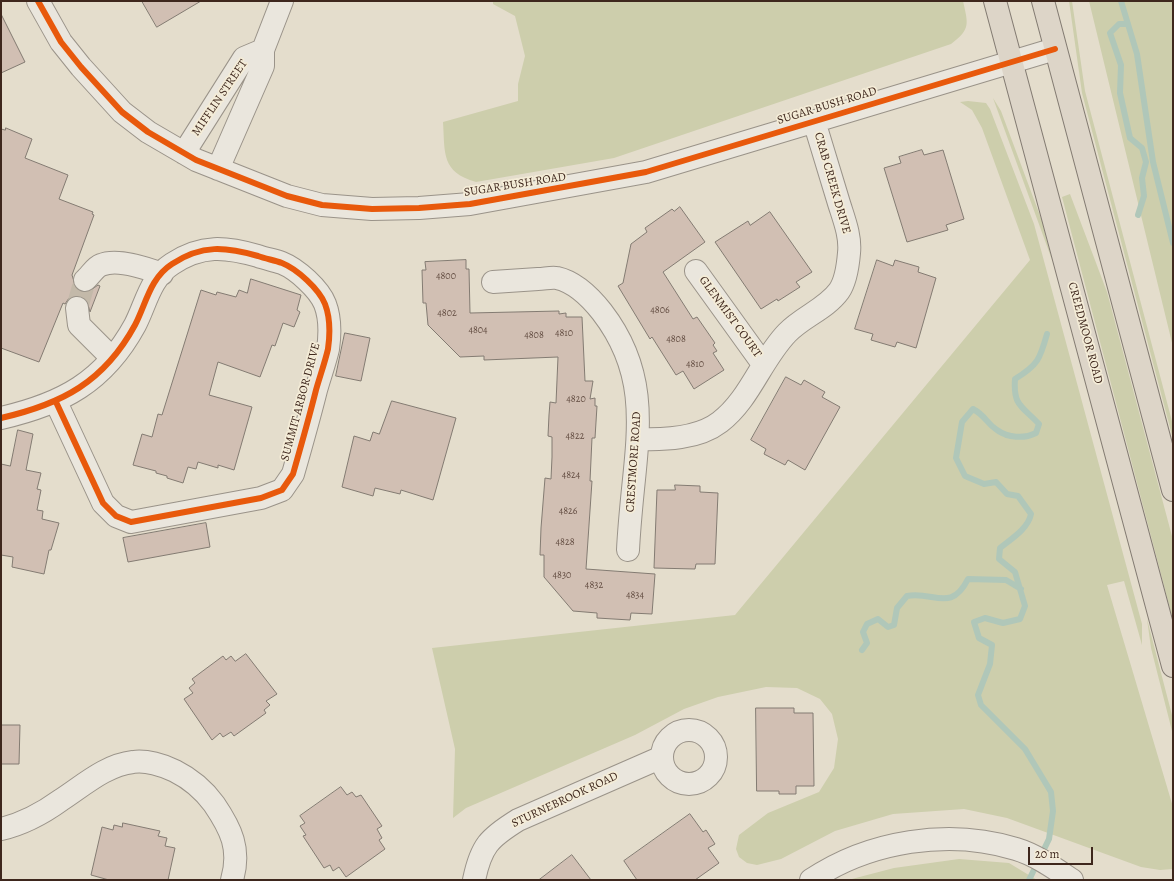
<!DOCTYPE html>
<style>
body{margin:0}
#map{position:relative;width:1174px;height:881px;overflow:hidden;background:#e4ddcc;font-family:Alegreya,serif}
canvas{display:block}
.frame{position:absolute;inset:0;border:2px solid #3e271d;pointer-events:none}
.scale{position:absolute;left:1028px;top:847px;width:65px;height:18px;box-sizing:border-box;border:2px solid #3e271d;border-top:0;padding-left:5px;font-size:12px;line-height:14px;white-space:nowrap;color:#3e271d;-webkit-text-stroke:3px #f4ecd7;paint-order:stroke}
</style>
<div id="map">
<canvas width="1174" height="881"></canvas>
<div class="frame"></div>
<div class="scale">20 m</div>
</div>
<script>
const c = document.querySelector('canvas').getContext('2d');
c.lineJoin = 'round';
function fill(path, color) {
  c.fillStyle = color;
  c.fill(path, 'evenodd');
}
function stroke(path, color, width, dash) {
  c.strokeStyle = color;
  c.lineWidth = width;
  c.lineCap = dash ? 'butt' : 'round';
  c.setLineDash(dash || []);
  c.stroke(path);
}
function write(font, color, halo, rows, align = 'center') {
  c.font = font + ' Alegreya,serif';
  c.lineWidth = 3.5;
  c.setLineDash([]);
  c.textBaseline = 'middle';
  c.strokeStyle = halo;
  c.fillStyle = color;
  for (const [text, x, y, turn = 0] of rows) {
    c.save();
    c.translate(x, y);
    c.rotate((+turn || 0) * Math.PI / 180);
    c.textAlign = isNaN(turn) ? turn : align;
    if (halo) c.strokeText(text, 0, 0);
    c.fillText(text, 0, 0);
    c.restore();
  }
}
fill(new Path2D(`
 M 493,1 L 963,1 C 968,24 971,29 951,44 L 614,158 L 476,182 C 441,172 445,153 443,122 L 518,101 L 518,84 L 525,56 L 515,16 L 493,4 Z
 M 1069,1 L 1072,1 L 1085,91 L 1173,425 L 1173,439 L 1082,93 Z
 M 1089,1 L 1173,1 L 1173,347 Z
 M 993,98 L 1001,111 L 1042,221 L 1052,260 Z
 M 968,101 L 986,103 L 990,109 L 1034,224 L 1142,624 L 1142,645 L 1124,581 L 1107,585 L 1173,807 L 1173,869 L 1160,870 L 1141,867 L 1007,818 L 964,809 L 893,814 L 835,831 L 781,859 L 757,865 L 747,863 L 739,857 L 736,849 L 739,835 L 768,813 L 819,792 L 834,768 L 838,739 L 832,714 L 820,699 L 797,688 L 766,687 L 718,697 L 684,709 L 635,735 L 466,808 L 453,818 L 455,749 L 432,648 L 735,615 L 1030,260 L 982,128 L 972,110 L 960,102 Z
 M 1070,194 L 1107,292 L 1173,540 L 1173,620 L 1062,197 Z
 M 1147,619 L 1173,719 L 1173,735 L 1151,648 Z
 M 959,859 L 1009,863 L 1037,880 L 848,880 L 894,868 Z`), '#cdceac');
stroke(new Path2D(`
 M 1121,1 L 1137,54 L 1153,162 L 1173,243
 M 1128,24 L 1119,24 L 1110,33 L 1121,65 L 1120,93 L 1130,138 L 1142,148 L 1146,162 L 1142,178 L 1144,196 L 1138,215
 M 862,650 L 867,643 L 863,632 L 867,624 L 878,619 L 888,627 L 894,625 L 897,608 L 907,596 C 934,591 951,613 968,579 L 1006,580 L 1021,589
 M 1029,880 L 1049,839 L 1053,811 L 1051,792 L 1025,749 L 981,705 L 978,695 L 990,664 L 992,645 L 979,638 L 974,622 L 985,618 L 1003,623 L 1020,619 L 1025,606 L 1015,572 L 999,559 L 1000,548 C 1011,539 1028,529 1031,514 L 1018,496 L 1007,494 L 996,482 L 984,484 L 965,476 L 956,458 L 962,422 L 973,409 C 986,416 986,423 997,430 C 1008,438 1024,439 1036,433 L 1039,424 C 1022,406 1013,406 1015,379 C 1038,365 1040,359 1047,334`), '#b0c7b9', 6);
const building = new Path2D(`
 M 142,1 L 201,1 L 157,27 Z
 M 1,14 L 25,62 L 1,73 Z
 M 6,128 L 32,139 L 25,158 L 68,175 L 59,199 L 93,212 L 92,214 L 94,215 L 72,275 L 76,288 L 81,292 L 88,292 L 98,285 L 100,286 L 90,312 L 87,301 L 82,296 L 75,296 L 69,298 L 65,304 L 63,303 L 39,362 L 1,348 L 1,129 L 5,130 Z
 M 922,150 L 924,155 L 943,150 L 964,219 L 946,225 L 948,230 L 907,242 L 884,168 L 901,163 L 899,157 Z
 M 680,207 L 705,242 L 663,272 L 693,319 L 697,317 L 715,343 L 713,345 L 717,351 L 713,353 L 724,370 L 694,389 L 683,371 L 676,375 L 652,337 L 650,339 L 618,286 L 623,283 L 631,244 L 647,232 L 645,228 L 672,209 L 674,211 Z
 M 770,212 L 812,272 L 796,282 L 800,287 L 778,301 L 777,299 L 761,309 L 715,242 L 748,221 L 750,225 Z
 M 466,260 L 466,269 L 469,269 L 470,313 L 559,311 L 559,314 L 566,313 L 566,317 L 582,317 L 585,381 L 593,381 L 590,399 L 595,398 L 595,406 L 597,406 L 595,438 L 592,438 L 590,481 L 592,481 L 586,569 L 655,574 L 652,614 L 631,613 L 630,620 L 597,618 L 597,613 L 573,611 L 544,577 L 544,555 L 540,555 L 541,528 L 545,478 L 551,479 L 552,457 L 552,437 L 548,436 L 549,415 L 550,402 L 556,403 L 558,357 L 484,360 L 484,356 L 460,357 L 428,325 L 426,303 L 423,303 L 422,270 L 426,270 L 425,262 Z
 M 877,260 L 893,266 L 895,260 L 919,267 L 918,272 L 936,278 L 916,348 L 897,342 L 895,347 L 871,340 L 873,334 L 855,329 Z
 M 251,279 L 301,295 L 297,310 L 300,312 L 294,327 L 283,323 L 275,346 L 272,345 L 260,377 L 218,362 L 209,395 L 252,407 L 234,470 L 218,465 L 218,468 L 198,462 L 196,469 L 188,467 L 183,483 L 167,478 L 167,476 L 156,473 L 156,471 L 133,465 L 142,434 L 152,437 L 158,414 L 162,415 L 201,290 L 216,295 L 217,292 L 236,297 L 239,290 L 247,293 Z
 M 345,333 L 370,338 L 361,381 L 336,376 Z
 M 786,377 L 801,385 L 804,380 L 825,392 L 822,397 L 840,407 L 805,470 L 788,460 L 785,465 L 764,454 L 766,449 L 751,440 Z
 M 392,401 L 456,418 L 433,500 L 401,490 L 400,494 L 375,488 L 373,496 L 342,487 L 354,436 L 370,441 L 373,432 L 379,434 Z
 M 18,430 L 33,434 L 26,470 L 41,473 L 37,489 L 41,490 L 37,510 L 43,511 L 42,519 L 59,523 L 51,550 L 49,550 L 44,574 L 12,567 L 13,557 L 1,555 L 1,464 L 10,466 Z
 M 675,485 L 700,486 L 700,492 L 718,493 L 715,564 L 696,564 L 695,569 L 654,568 L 657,490 L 675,490 Z
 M 206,523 L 210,547 L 128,562 L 123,538 Z
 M 246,654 L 277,694 L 266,701 L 270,705 L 264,710 L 266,713 L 234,736 L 231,732 L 223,737 L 220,733 L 212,740 L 184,699 L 193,693 L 189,688 L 195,683 L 192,679 L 223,656 L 226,660 L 231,656 L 235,661 Z
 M 756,708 L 794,708 L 794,713 L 813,713 L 814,786 L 796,786 L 796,794 L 779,794 L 779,791 L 757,791 Z
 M 1,725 L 20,725 L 19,764 L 1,764 Z
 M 341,787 L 347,795 L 352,792 L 356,797 L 361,795 L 382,826 L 377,829 L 382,838 L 379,840 L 385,849 L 346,877 L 339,867 L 333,871 L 330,865 L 324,868 L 303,836 L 306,835 L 300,826 L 305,823 L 300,816 Z
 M 690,814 L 703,832 L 706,830 L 715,844 L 708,848 L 719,863 L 695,880 L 637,880 L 624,861 Z
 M 123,823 L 160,831 L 158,836 L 167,838 L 165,846 L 175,848 L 168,880 L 109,880 L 91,875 L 102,827 L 113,830 L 114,825 L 122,827 Z
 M 572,855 L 591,880 L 539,880 Z`);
fill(building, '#d1bfb3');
stroke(building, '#837b72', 1);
stroke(new Path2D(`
 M 77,308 L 85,280`), '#c3b9a9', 22, [22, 11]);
const minor = new Path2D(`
 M 38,1 L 61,42 L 81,67 L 122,112 L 148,132 L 196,160 L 287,196 L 322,205 L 372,209 L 419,208 L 470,204 L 646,172 L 1055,49
 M 184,153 L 244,58 L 263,50
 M 218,169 L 263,66 L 263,50 L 282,1
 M 696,271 L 763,364
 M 85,280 C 90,276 95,267 101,265 C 117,258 146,268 162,274
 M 493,282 C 508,281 523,280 538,279 C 544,279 551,277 557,278 C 575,282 591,298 602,312 C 646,369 640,422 633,489 C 631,509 629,530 628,550
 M 77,308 L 79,325 L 112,358
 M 1,418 C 62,404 104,382 135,325 C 146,304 150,278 172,264 C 202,244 226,247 258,256 C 266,259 274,260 282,263 C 297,269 319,289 325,304 C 330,317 330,335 328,349 C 325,362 320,376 316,390 C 309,418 301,446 293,474 L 282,490 L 261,498 L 131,522 L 116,516 L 103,503 L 56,402
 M 638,439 C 664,440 698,439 720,422 C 750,399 761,360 787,333 C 802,317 826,309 839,291 C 846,281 848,265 849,253 C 851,235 843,217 838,200 C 830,174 822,148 814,121
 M662 757a27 27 0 1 1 54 0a27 27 0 1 1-54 0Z
 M 1,829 C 23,824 43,813 61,800 C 84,785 106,765 133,762 C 146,760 163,765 175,771 C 191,779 203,789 214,804 C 231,829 241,849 232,880
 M 474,880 C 481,846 489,838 518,820 L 662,757
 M 811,880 C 869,841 949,828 1016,849 C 1036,855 1054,868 1072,880`);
const major = new Path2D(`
 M 995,1 L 1173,666
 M 1043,1 L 1173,490`);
stroke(minor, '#9a9389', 24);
stroke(major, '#837b72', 24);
stroke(minor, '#eae6dd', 22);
stroke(major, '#ddd5c8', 22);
stroke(new Path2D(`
 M 38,1 L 61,42 L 81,67 L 122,112 L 148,132 L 196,160 L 287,196 L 322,205 L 372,209 L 419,208 L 470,204 L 646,172 L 1055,49
 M 1,418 C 62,404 104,382 135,325 C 146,304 150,278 172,264 C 202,244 226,247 258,256 C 266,259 274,260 282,263 C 297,269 319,289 325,304 C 330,317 330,335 328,349 C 325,362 320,376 316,390 C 309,418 301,446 293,474 L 282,490 L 261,498 L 131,522 L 116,516 L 103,503 L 56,402`), '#e8590c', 6);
write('10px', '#634d42', null, [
 ["4800",446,277],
 ["4806",660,311],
 ["4802",447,314],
 ["4804",478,331],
 ["4810",564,334],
 ["4808",534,336],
 ["4808",676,340],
 ["4810",695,365],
 ["4820",576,400],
 ["4822",575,437],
 ["4824",571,476],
 ["4826",568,512],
 ["4828",565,543],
 ["4830",562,576],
 ["4832",594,586],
 ["4834",635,596]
]);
write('12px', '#3e271d', '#f4ecd7', [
 ["MIFFLIN STREET",220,98,-56],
 ["SUGAR BUSH ROAD",827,106,-17],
 ["CRAB CREEK DRIVE",832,183,74],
 ["SUGAR BUSH ROAD",515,185,-9],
 ["GLENMIST COURT",730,317,54],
 ["CREEDMOOR ROAD",1085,333,75],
 ["SUMMIT ARBOR DRIVE",301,402,-75],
 ["CRESTMORE ROAD",634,462,-86],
 ["STURNEBROOK ROAD",565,800,-25]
]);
</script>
